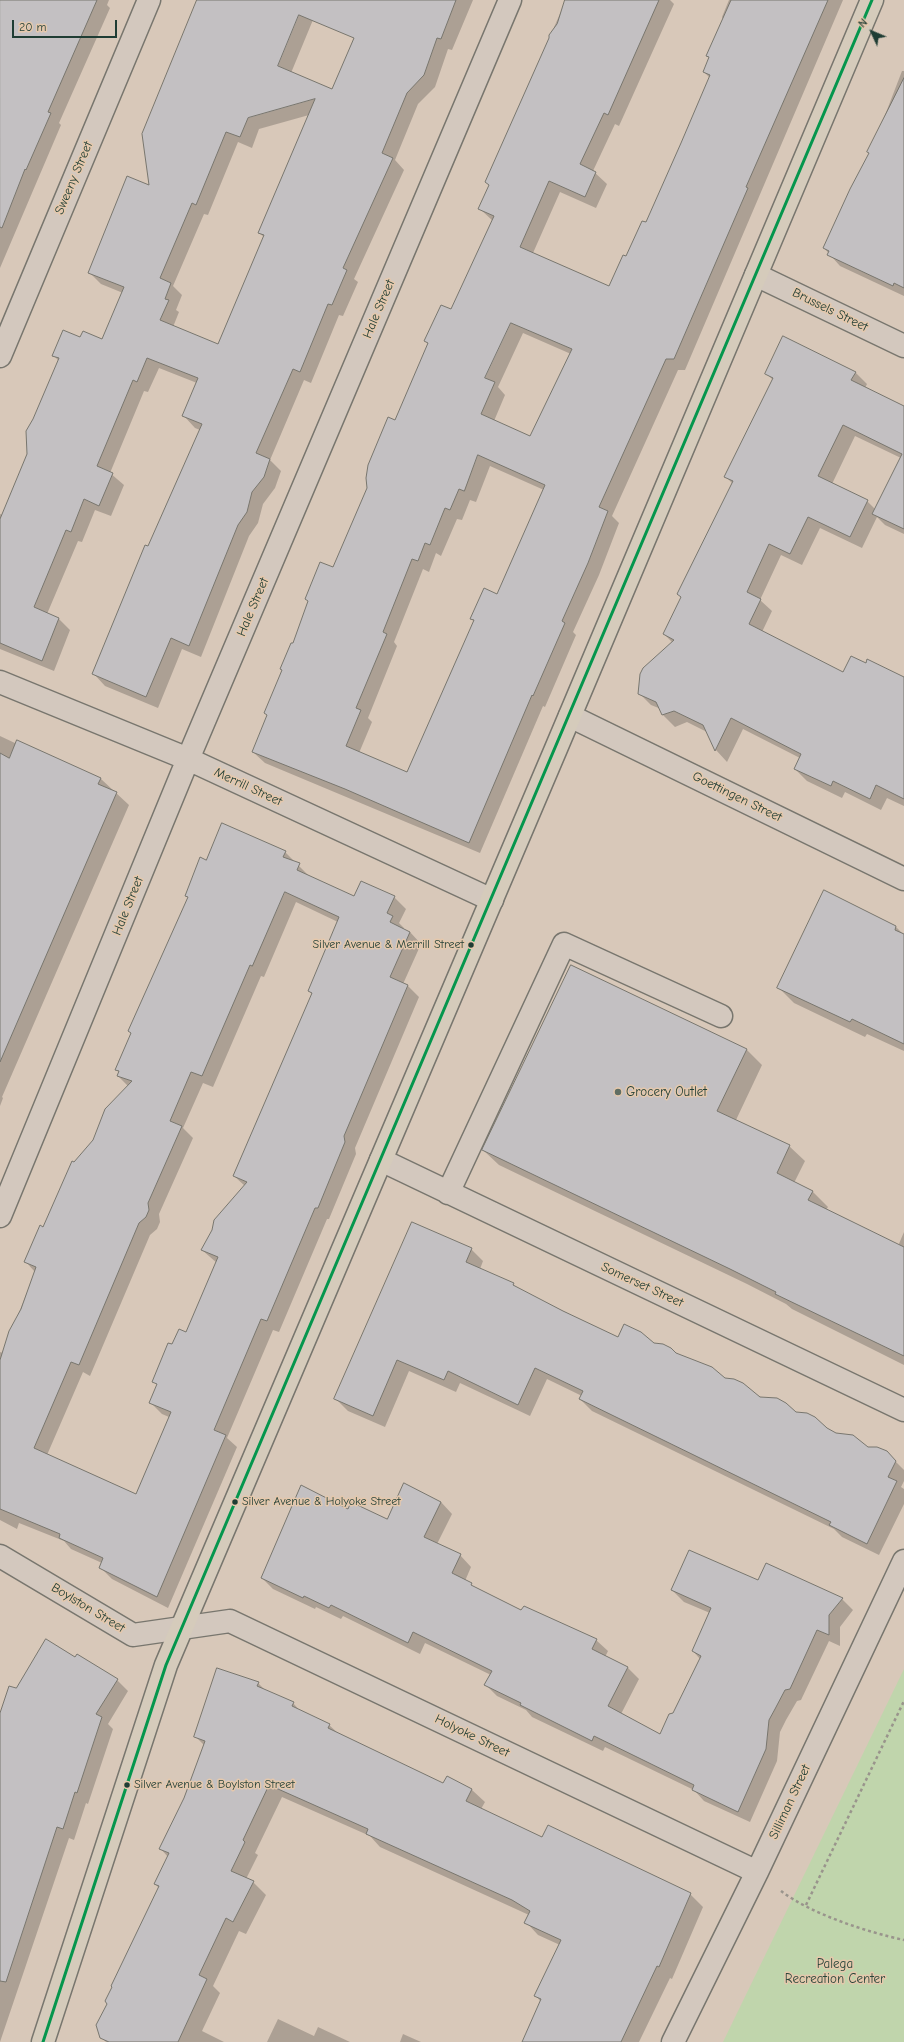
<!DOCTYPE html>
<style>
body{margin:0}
#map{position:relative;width:904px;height:2042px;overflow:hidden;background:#d8c8b9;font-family:"Comic Neue",sans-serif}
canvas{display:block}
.north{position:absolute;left:852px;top:12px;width:40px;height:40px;-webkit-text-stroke:3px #e5c8ac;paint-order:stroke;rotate:314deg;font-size:11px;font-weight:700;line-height:16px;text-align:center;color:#1f3d34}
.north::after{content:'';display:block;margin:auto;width:14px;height:18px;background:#1f3d34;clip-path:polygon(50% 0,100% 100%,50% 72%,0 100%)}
.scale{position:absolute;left:12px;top:20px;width:105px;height:18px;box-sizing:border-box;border:2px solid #1f3d34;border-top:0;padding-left:5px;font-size:12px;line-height:14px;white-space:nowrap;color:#1f3d34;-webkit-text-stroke:3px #e5c8ac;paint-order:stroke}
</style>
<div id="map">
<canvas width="904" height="2042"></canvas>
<div class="north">N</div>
<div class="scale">20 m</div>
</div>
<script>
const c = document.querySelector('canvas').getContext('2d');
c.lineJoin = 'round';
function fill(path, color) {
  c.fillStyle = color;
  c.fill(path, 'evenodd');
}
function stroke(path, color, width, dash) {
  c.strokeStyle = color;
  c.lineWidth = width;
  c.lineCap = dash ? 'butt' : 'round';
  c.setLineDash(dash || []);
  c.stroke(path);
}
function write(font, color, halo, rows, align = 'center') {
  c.font = font + ' "Comic Neue",sans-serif';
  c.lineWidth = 3;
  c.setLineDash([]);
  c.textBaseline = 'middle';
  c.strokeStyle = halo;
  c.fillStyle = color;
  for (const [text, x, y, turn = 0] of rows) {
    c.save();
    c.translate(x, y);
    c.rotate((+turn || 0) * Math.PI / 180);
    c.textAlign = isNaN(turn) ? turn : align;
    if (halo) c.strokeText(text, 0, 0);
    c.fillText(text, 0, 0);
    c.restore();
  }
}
fill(new Path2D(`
 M 904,1669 L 904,2042 L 723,2042 Z`), '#c0d5ac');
fill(new Path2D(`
 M 6,0 L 109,0 L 107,5 L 110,8 L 59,123 L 61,125 L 0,268 L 0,15 Z
 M 204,0 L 306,0 L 315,15 L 291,73 L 333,91 L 369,0 L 473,0 L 452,50 L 448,49 L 435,87 L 418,104 L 395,160 L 404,170 L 354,279 L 358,282 L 343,316 L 339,315 L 311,383 L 304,380 L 270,460 L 281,471 L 275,488 L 263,504 L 258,523 L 249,536 L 201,657 L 182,649 L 158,708 L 105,686 L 94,674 L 200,430 L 195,428 L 184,416 L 197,383 L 159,368 L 148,392 L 144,391 L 110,473 L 124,485 L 111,516 L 95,510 L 82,542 L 78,541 L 47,614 L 59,619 L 70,630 L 54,671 L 0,649 L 0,514 L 3,515 L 28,454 L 34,420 L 59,361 L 54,356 L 81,338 L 103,340 L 123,293 L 101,284 L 89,272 L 150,187 ZM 309,115 L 259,233 L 264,237 L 218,345 L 173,327 L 179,312 L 176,310 L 182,295 L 173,286 L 204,214 L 208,215 L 238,142 L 252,148 L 259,129 Z
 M 566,0 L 670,0 L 674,4 L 619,126 L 615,124 L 593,171 L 607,184 L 596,208 L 560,192 L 533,253 L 609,287 L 647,224 L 710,78 L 704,72 L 710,58 L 707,55 L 723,19 L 722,17 L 729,0 L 843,0 L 685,370 L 678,370 L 612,516 L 619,523 L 599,575 L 573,632 L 576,635 L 545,707 L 543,706 L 480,853 L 265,763 L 253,752 L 294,644 L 334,568 L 429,345 L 425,341 L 452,311 L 493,221 L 480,209 L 490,186 L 486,182 ZM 523,333 L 571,354 L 531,438 L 494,421 L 505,395 L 498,387 ZM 490,466 L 544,490 L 498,595 L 471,618 L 474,622 L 408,774 L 359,753 L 372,722 L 368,718 L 397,646 L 394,642 L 423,569 L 429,572 L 436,553 L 441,556 L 457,519 L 462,520 L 470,500 L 476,502 Z
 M 902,71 L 904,71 L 904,296 L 840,266 L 824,248 L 870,154 Z
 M 855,372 L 867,384 L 865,388 L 904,407 L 904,534 L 885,525 L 877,517 L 862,548 L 820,528 L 802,565 L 781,555 L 760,600 L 772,611 L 762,632 L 843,673 L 866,664 L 904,678 L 904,806 L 887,798 L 881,810 L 845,792 L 842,798 L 807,781 L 795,769 L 800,758 L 743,729 L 727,762 L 716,750 L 707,732 L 687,722 L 675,727 L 663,715 L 661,709 L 651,705 L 639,693 L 673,643 L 664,634 L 682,598 L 678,594 L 733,484 L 725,476 L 773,380 L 766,373 ZM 855,436 L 901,458 L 876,510 L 867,501 L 832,484 Z
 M 0,736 L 17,744 L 18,741 L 101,779 L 129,805 L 2,1097 L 3,1098 L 0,1106 Z
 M 285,852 L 310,877 L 355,897 L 361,882 L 394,897 L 406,909 L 399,923 L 404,928 L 403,930 L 410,932 L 421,944 L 403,984 L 408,986 L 419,997 L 355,1148 L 356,1154 L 329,1219 L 327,1219 L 279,1332 L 273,1330 L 227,1438 L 237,1447 L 168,1608 L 112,1579 L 100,1567 L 102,1563 L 71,1549 L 64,1541 L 19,1523 L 17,1529 L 0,1520 L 0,1352 L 3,1353 L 35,1272 L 26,1262 L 44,1228 L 74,1163 L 94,1140 L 128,1086 L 118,1076 L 119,1072 L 116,1069 L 189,898 L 186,895 L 207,861 ZM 296,902 L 338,922 L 309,991 L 312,994 L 234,1176 L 245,1186 L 202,1250 L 217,1263 L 187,1333 L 172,1346 L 154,1381 L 158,1386 L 151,1403 L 162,1414 L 169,1417 L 136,1495 L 47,1455 L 83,1372 L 90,1376 L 150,1235 L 157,1229 L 160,1222 L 159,1214 L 193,1138 L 183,1128 L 203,1083 L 213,1087 L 261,976 L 264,977 Z
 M 896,927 L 904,935 L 904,1051 L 867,1034 L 865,1037 L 794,1003 L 778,987 Z
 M 572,966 L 747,1050 L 762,1065 L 736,1120 L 789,1146 L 805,1161 L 794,1183 L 812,1191 L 828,1207 L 826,1210 L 898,1246 L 904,1232 L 904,1365 L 792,1309 L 786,1304 L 747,1284 L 499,1165 L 483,1150 Z
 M 471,1249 L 483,1261 L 480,1269 L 513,1284 L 519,1290 L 619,1338 L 653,1344 L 826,1429 L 868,1448 L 886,1452 L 904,1470 L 904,1481 L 901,1487 L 904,1489 L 904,1504 L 879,1555 L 842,1537 L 834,1529 L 592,1411 L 580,1399 L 582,1396 L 547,1379 L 530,1416 L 460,1383 L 456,1392 L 409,1371 L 385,1427 L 348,1411 L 336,1399 Z
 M 441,1502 L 452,1514 L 437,1544 L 460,1555 L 471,1567 L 465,1581 L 476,1589 L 522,1612 L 596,1640 L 608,1651 L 605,1657 L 628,1668 L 639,1679 L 621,1714 L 661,1735 L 674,1713 L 700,1659 L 693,1651 L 710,1613 L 684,1602 L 672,1590 L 758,1581 L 767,1564 L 842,1599 L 853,1610 L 840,1627 L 840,1646 L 829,1641 L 801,1700 L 797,1701 L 786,1720 L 780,1732 L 777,1761 L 750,1822 L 704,1801 L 694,1790 L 605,1747 L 603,1751 L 532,1717 L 526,1710 L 497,1696 L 486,1685 L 491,1675 L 425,1643 L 420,1654 L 343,1616 L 341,1619 L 316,1607 L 315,1609 L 273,1589 L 262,1578 L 348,1510 L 388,1521 Z
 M 75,1658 L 117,1680 L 128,1691 L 108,1724 L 113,1729 L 88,1804 L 86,1803 L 74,1840 L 69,1838 L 0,2042 L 0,1753 L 16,1689 Z
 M 258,1683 L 266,1691 L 293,1703 L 301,1712 L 329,1725 L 339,1734 L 444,1785 L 447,1777 L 472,1790 L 485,1802 L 481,1809 L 543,1838 L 690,1894 L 703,1907 L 672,1979 L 670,1978 L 639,2042 L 527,2042 L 541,2002 L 536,1996 L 560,1945 L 538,1935 L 526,1922 L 529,1915 L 380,1847 L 370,1836 L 282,1797 L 255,1853 L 258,1855 L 246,1879 L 253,1882 L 266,1895 L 246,1934 L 239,1931 L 213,1986 L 220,1993 L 202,2031 L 224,2042 L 106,2042 L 101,2037 L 108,2004 L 159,1888 L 155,1884 L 168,1857 L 160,1848 L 185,1798 L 205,1746 L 196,1737 Z
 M 278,2019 L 314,2036 L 318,2027 L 350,2042 L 267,2042 Z
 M 403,2034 L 421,2042 L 400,2042 Z`), '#0003');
const building = new Path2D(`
 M 0,0 L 97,0 L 48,112 L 51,113 L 26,170 L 25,169 L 2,228 L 0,227 Z
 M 197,0 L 456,0 L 441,39 L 437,38 L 424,75 L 407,93 L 382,153 L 393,158 L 343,268 L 347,270 L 332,305 L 328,304 L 300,372 L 293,369 L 256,453 L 270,459 L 264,477 L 252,492 L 247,512 L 238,525 L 189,646 L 171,638 L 146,697 L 92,674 L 145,545 L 148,546 L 202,424 L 182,416 L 198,378 L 147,358 L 137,382 L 133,380 L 97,466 L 113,473 L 99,506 L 84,499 L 71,532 L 66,530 L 34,607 L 59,618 L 42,661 L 0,643 L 0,519 L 27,454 L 26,431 L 33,419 L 59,358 L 52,356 L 63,330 L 80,337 L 83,331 L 102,339 L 124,287 L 88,273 L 127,176 L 149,185 L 142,134 ZM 299,15 L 354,38 L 332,89 L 278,66 ZM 315,99 L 258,233 L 264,235 L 218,344 L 160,320 L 169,300 L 165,299 L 171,283 L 160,278 L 192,203 L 196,205 L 226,132 L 240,137 L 248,118 Z
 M 565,0 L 659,0 L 608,115 L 604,113 L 580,164 L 596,172 L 585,197 L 549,181 L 520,247 L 609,286 L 623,255 L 626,256 L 642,221 L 646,222 L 681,143 L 710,75 L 703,72 L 709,57 L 706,56 L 731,0 L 828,0 L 746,187 L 748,188 L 674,359 L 666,359 L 599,507 L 608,511 L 588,563 L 562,621 L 565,623 L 533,696 L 532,695 L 469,843 L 345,789 L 252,752 L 267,715 L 264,713 L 282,670 L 280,669 L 291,643 L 293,643 L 308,601 L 305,599 L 320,562 L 333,567 L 367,488 L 366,478 L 368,465 L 388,417 L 395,420 L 428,343 L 424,341 L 441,305 L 451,309 L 494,216 L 478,209 L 489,185 L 485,182 L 549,38 L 549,35 L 557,24 ZM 511,323 L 572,349 L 530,436 L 481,414 L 495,382 L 485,378 ZM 478,455 L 545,485 L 497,594 L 484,588 L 470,619 L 474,620 L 407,772 L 346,746 L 361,710 L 356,708 L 387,634 L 383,632 L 412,559 L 418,561 L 425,543 L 430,545 L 445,508 L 450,510 L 459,489 L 464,491 Z
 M 904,78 L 904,288 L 894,283 L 893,286 L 827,255 L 829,251 L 823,248 L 850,189 L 869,153 L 867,152 Z
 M 783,336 L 856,372 L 851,380 L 904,406 L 904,529 L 872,514 L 902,454 L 843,425 L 818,476 L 868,500 L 850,537 L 808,517 L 790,554 L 769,544 L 747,592 L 761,599 L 749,624 L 843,672 L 851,656 L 866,663 L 867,659 L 904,677 L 904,799 L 876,785 L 870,799 L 833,781 L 831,786 L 794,769 L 801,754 L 731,718 L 715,751 L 703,725 L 674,711 L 662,715 L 656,702 L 638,694 L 640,674 L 643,668 L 674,640 L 663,634 L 681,597 L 677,594 L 733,481 L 724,477 L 773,378 L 765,374 Z
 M 17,740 L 101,778 L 98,784 L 117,792 L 0,1062 L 0,753 L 9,758 Z
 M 222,823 L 286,851 L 283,857 L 300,863 L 297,870 L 354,896 L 361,881 L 395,896 L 387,913 L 393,916 L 390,922 L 410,932 L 390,977 L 408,985 L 344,1136 L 345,1142 L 318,1208 L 315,1208 L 267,1321 L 261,1319 L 214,1430 L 226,1435 L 157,1597 L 99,1568 L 103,1558 L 59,1538 L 60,1534 L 0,1509 L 0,1360 L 9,1331 L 21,1309 L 36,1267 L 24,1262 L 40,1225 L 43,1227 L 72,1161 L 74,1162 L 93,1140 L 105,1109 L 132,1081 L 117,1076 L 119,1071 L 115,1070 L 131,1033 L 128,1031 L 188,897 L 185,896 L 200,857 L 206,860 ZM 285,892 L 339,917 L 308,991 L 312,993 L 233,1176 L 247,1182 L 214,1220 L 212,1230 L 201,1250 L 218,1257 L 186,1332 L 179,1329 L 172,1344 L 168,1343 L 152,1382 L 157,1384 L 149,1403 L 171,1412 L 136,1494 L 34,1448 L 71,1362 L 79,1365 L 139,1223 L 146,1217 L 149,1210 L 148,1203 L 182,1126 L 170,1121 L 191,1072 L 202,1076 L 250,965 L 252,966 Z
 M 824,890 L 896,926 L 895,930 L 904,934 L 904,1044 L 852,1019 L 850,1022 L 777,988 Z
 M 571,965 L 747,1049 L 717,1111 L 790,1145 L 777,1173 L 813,1191 L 808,1200 L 904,1247 L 904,1356 L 775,1294 L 776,1292 L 730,1269 L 482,1150 Z
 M 412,1222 L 472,1248 L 466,1262 L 514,1283 L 513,1285 L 563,1311 L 618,1337 L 624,1324 L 641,1332 L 654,1343 L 663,1344 L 671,1348 L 676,1353 L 712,1367 L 725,1378 L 734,1379 L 743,1383 L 760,1397 L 777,1398 L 786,1403 L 796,1412 L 807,1413 L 815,1417 L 827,1428 L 836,1433 L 853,1435 L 868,1447 L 877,1447 L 887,1451 L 896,1461 L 888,1477 L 897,1481 L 867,1544 L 829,1525 L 831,1522 L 579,1399 L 583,1391 L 535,1368 L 518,1405 L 448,1371 L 444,1380 L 397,1360 L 373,1416 L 334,1399 Z
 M 404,1483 L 441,1502 L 424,1537 L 461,1554 L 452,1573 L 472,1583 L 471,1585 L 521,1610 L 524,1606 L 597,1639 L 592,1649 L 628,1667 L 608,1706 L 660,1734 L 669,1714 L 673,1713 L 701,1656 L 692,1651 L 711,1608 L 671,1590 L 689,1550 L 758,1580 L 766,1563 L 843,1598 L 829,1615 L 829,1635 L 817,1630 L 790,1689 L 785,1690 L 775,1709 L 769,1720 L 766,1749 L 738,1812 L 692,1790 L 694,1785 L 594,1736 L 592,1741 L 520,1705 L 521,1703 L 484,1685 L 492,1671 L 413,1632 L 408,1643 L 331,1605 L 329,1608 L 304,1596 L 303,1598 L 261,1578 L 301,1485 L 348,1509 L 351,1502 L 387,1519 Z
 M 46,1639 L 75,1657 L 77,1654 L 118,1679 L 96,1714 L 102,1717 L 77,1793 L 75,1792 L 63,1829 L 57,1827 L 6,1982 L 0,1981 L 0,1713 L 9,1686 L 16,1688 Z
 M 217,1668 L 259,1682 L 257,1686 L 294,1702 L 292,1706 L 330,1724 L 328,1728 L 443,1783 L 447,1776 L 472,1789 L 466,1801 L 542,1837 L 548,1825 L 691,1893 L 659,1967 L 657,1966 L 621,2042 L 522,2042 L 541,1999 L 534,1996 L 561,1940 L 524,1923 L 530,1911 L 512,1900 L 366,1834 L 368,1829 L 269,1785 L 243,1840 L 245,1842 L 231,1871 L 254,1881 L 233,1922 L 226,1918 L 199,1975 L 207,1979 L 178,2042 L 109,2042 L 100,2038 L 96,2025 L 107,2004 L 105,2001 L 112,1987 L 111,1986 L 159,1886 L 154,1884 L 169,1853 L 159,1849 L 184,1798 L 205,1741 L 194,1737 Z`);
fill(building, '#c3c0c2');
stroke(building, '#78766e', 1);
const minor = new Path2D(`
 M 756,275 L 904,346
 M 0,356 L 149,0
 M 0,682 L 188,759 L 492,900
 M 570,716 L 904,879
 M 381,1160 L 904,1410
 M 448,1193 L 564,944 L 721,1016
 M 0,1216 L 188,759 L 510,0
 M 0,1556 L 133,1635 L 230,1621 L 757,1872
 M 673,2042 L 757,1872 L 904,1561`);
const major = new Path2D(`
 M 43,2042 L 166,1665 L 555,751 L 872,0`);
stroke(minor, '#78766e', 25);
stroke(major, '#78766e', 25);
stroke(new Path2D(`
 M 781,1891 C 811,1914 867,1932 904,1940
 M 806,1905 L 904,1701`), '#99948c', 2.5, [3, 3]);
stroke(minor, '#d3c8be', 22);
stroke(major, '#d5cbbb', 22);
stroke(new Path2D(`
 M 43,2042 L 166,1665 L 872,0`), '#05964d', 3);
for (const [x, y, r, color] of [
 [471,945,3.5,"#1f3d34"],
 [618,1092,4,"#606e63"],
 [235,1502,3.5,"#1f3d34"],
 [127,1785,3.5,"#1f3d34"]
]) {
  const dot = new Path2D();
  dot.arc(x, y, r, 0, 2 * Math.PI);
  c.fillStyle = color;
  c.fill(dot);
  stroke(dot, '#e5c8ac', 1.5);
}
write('12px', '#1f3d34', '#e5c8ac', [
 ["Silver Avenue & Merrill Street",464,945,"right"],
 ["Silver Avenue & Holyoke Street",242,1502],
 ["Silver Avenue & Boylston Street",134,1785]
], 'left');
write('13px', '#1f3d34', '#e5c8ac', [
 ["Sweeny Street",74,178,-67],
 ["Hale Street",379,309,-67],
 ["Brussels Street",830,310,26],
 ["Hale Street",253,607,-67],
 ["Merrill Street",248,787,25],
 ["Goettingen Street",737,797,26],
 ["Hale Street",128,906,-68],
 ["Somerset Street",642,1285,25],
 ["Boylston Street",88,1608,31],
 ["Holyoke Street",472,1736,26],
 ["Silliman Street",790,1802,-65]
]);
write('13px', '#1f3d34', '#e5c8ac', [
 ["Grocery Outlet",626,1092]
], 'left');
write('13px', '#264539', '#e5c8ac', [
 ["Palega",835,1964],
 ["Recreation Center",835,1979]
]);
</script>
